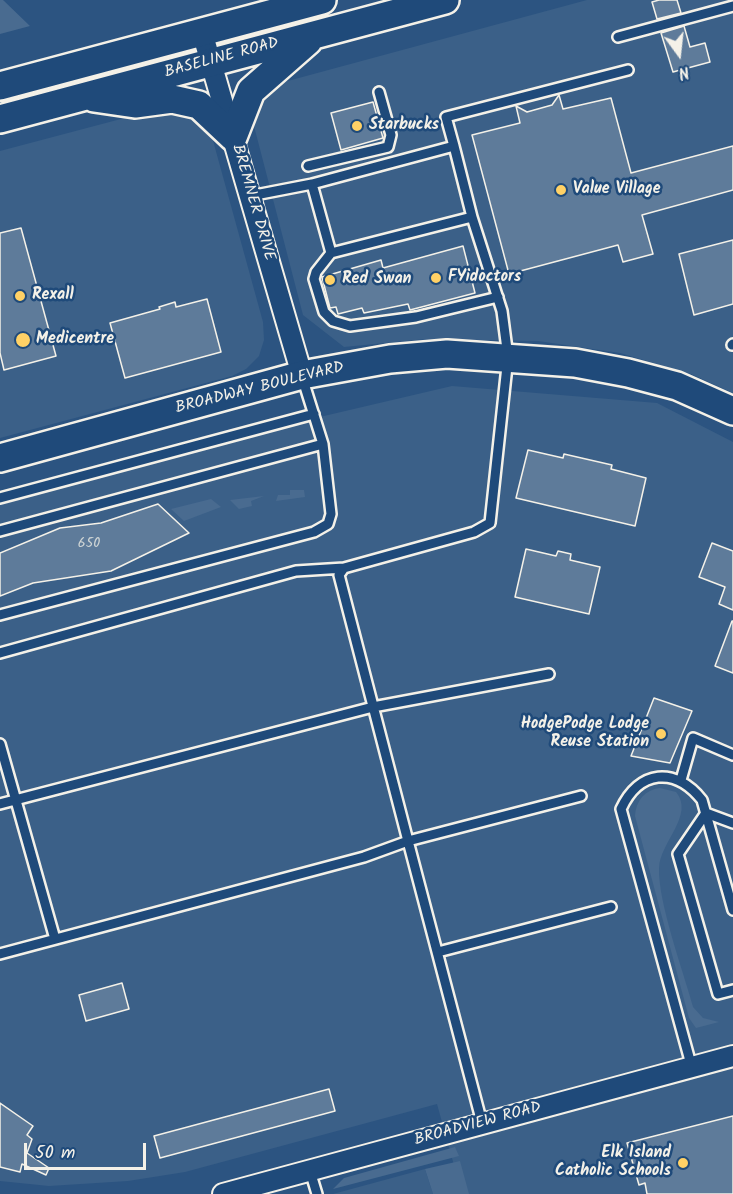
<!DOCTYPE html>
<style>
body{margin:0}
#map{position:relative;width:733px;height:1194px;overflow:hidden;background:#2c5481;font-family:Kalam,sans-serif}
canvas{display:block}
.north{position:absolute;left:649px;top:24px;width:60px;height:60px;-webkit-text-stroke:4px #1f4a7a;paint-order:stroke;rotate:165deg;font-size:16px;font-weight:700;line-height:24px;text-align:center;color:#f4f1e8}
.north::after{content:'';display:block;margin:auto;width:21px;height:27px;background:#f4f1e8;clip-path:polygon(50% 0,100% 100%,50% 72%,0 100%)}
.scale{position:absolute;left:24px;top:1143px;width:122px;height:27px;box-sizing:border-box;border:3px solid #f4f1e8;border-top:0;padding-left:8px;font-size:18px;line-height:21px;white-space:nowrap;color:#f4f1e8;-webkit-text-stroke:4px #1f4a7a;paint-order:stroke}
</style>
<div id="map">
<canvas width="733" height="1194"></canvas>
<div class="north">N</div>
<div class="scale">50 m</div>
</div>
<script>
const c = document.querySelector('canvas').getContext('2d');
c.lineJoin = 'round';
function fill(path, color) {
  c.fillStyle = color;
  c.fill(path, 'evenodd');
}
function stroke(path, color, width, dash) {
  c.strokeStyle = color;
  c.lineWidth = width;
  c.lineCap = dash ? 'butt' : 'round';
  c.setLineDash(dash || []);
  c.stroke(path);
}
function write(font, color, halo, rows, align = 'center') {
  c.font = font + ' Kalam,sans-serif';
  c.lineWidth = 5;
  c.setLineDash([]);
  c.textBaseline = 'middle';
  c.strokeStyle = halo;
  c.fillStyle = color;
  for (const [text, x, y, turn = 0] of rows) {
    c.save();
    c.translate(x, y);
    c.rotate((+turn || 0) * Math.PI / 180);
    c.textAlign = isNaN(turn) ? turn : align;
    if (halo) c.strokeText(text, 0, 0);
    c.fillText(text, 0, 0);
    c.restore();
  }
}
fill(new Path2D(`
 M 587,0 L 733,0 L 733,393 L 691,374 L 620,353 L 538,341 L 426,339 L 344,347 L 303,315 L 254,126 L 265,96 L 284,82 Z
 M 170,106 L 185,107 L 209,126 L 263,322 L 264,340 L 259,356 L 246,369 L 232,376 L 0,438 L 0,151 Z
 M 452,386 L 657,403 L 733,442 L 733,1194 L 462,1194 L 437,1104 L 185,1172 L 128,1181 L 49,1186 L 0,1181 L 0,505 L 277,427 Z
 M 425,1169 L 433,1194 L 333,1194 Z`), '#3b6088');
fill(new Path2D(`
 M 0,0 L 3,0 L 30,26 L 0,34 Z
 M 290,490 L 304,490 L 305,497 L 276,501 L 278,495 L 290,495 Z
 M 264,496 L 251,501 L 252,506 L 239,509 L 230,500 Z
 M 211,499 L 221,507 L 184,521 L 171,509 Z
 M 660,788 L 676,792 C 695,815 660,842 659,868 C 658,903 683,970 693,1007 L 703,1018 L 719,1022 L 696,1028 L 689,1018 L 635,816 C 636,800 645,790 660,788 Z
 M 455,1147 L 459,1156 L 333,1189 L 344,1178 Z
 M 460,1161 L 469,1194 L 433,1194 L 425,1169 Z`), '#496b90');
const building = new Path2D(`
 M 659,0 L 677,0 L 681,13 L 657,19 L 652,2 Z
 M 684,26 L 690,47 L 705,43 L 710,62 L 673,72 L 661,33 Z
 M 559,95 L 563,109 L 611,98 L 631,173 L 733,146 L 733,190 L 642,215 L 653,254 L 623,262 L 618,245 L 509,274 L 472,135 L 520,123 L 516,106 L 527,112 L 552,105 Z
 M 373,102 L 383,138 L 341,150 L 331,113 Z
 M 21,228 L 56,356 L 4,370 L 0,353 L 0,233 Z
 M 733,240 L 733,304 L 694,315 L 679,254 Z
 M 463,246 L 475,293 L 410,310 L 408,304 L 364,313 L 362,308 L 338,314 L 336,307 L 330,308 L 322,277 L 381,260 L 383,268 Z
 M 207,299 L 221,352 L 125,378 L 110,323 L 160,309 L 159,307 L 175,302 L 176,307 Z
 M 528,450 L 563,458 L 564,454 L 612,465 L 611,469 L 646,478 L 635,526 L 516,498 Z
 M 158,504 L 189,533 L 111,571 L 33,583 L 0,596 L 0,553 L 60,528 L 101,523 Z
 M 712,543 L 733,551 L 733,610 L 719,604 L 725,587 L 699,577 Z
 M 526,549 L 556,556 L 558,551 L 571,554 L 570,560 L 600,567 L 589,614 L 515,597 Z
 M 732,621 L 733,621 L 733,673 L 715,666 Z
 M 654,698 L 692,711 L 670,763 L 631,756 Z
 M 122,983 L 129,1009 L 86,1021 L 79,995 Z
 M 329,1089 L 335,1111 L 160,1158 L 154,1136 Z
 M 0,1103 L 33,1126 L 27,1135 L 32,1139 L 27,1153 L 49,1168 L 46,1175 L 22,1164 L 20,1172 L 0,1167 Z
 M 733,1116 L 733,1194 L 647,1194 L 645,1183 L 639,1185 L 627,1143 Z`);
fill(building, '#5e7b9a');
stroke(building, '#f4f1e8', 1.5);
const lane = new Path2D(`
 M 618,37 L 733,6
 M 454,146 L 446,117 L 628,70
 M 308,166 L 388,147 L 391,135 L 379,92
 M 312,184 L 454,146 L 472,217
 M 250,196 L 312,184 L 331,253 L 472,217 L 502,311 L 508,357 L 490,523 L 474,532 L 344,568 L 339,575 L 408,841 L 581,796
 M 331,253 L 316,272 L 314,279 L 324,312 L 333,321 L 350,326 L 416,317 L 498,297
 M 732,345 L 733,344
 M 0,498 L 314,414
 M 0,531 L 323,444
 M 0,615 L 314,532 L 328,524 L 331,514 L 323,444 L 302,377
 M 0,653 L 296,571 L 344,568
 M 0,744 L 55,939
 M 681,780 L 693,738 L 733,755
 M 0,804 L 373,707 L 549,674
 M 733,823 L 706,813 L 678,854 L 718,994 L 733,990
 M 438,952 L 611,907
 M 0,954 L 364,857 L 408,841 L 482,1123
 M 692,1068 L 621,809 C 639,770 675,766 702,800 L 733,910
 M 310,1171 L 317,1194`);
const street = new Path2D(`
 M 202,32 L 302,375
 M 223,1194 L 733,1056`);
const secondary = new Path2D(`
 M 0,86 L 322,0
 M 94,98 L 135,104 L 172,99 L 199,105 L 233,137 L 251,91 L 308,41
 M 0,119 L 445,0
 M 0,458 L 302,375 L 390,359 L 447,354 L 575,363 L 628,373 L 677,386 L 733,411`);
stroke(lane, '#f4f1e8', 14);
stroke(street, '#f4f1e8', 24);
stroke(secondary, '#f4f1e8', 32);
stroke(lane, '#1f4a7a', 9);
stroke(street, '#1f4a7a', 20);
stroke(secondary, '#1f4a7a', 27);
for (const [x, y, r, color] of [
 [357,126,6,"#ffd166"],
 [561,190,6,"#ffd166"],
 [436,278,6,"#ffd166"],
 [330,280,6,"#ffd166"],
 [20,296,6,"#ffd166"],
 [23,340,8,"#ffd166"],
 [661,734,6,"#ffd166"],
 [683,1163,6,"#ffd166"]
]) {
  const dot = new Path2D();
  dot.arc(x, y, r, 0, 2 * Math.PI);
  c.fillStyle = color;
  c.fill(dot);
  stroke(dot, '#1f4a7a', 2);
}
write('14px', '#ced4d4', null, [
 ["650",89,545]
]);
write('16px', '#f4f1e8', '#1f4a7a', [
 ["BASELINE ROAD",222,59,-15],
 ["BREMNER DRIVE",252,203,74],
 ["BROADWAY BOULEVARD",260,389,-14],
 ["BROADVIEW ROAD",478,1125,-15]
]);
write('bold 16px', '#f4f1e8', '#1f4a7a', [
 ["Starbucks",369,126],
 ["Value Village",573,190],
 ["FYidoctors",448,278],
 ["Red Swan",342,280],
 ["Rexall",32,296],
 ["Medicentre",36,340],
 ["HodgePodge Lodge",649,725,"right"],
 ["Reuse Station",649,743,"right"],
 ["Elk Island",671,1154,"right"],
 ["Catholic Schools",671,1172,"right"]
], 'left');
</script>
